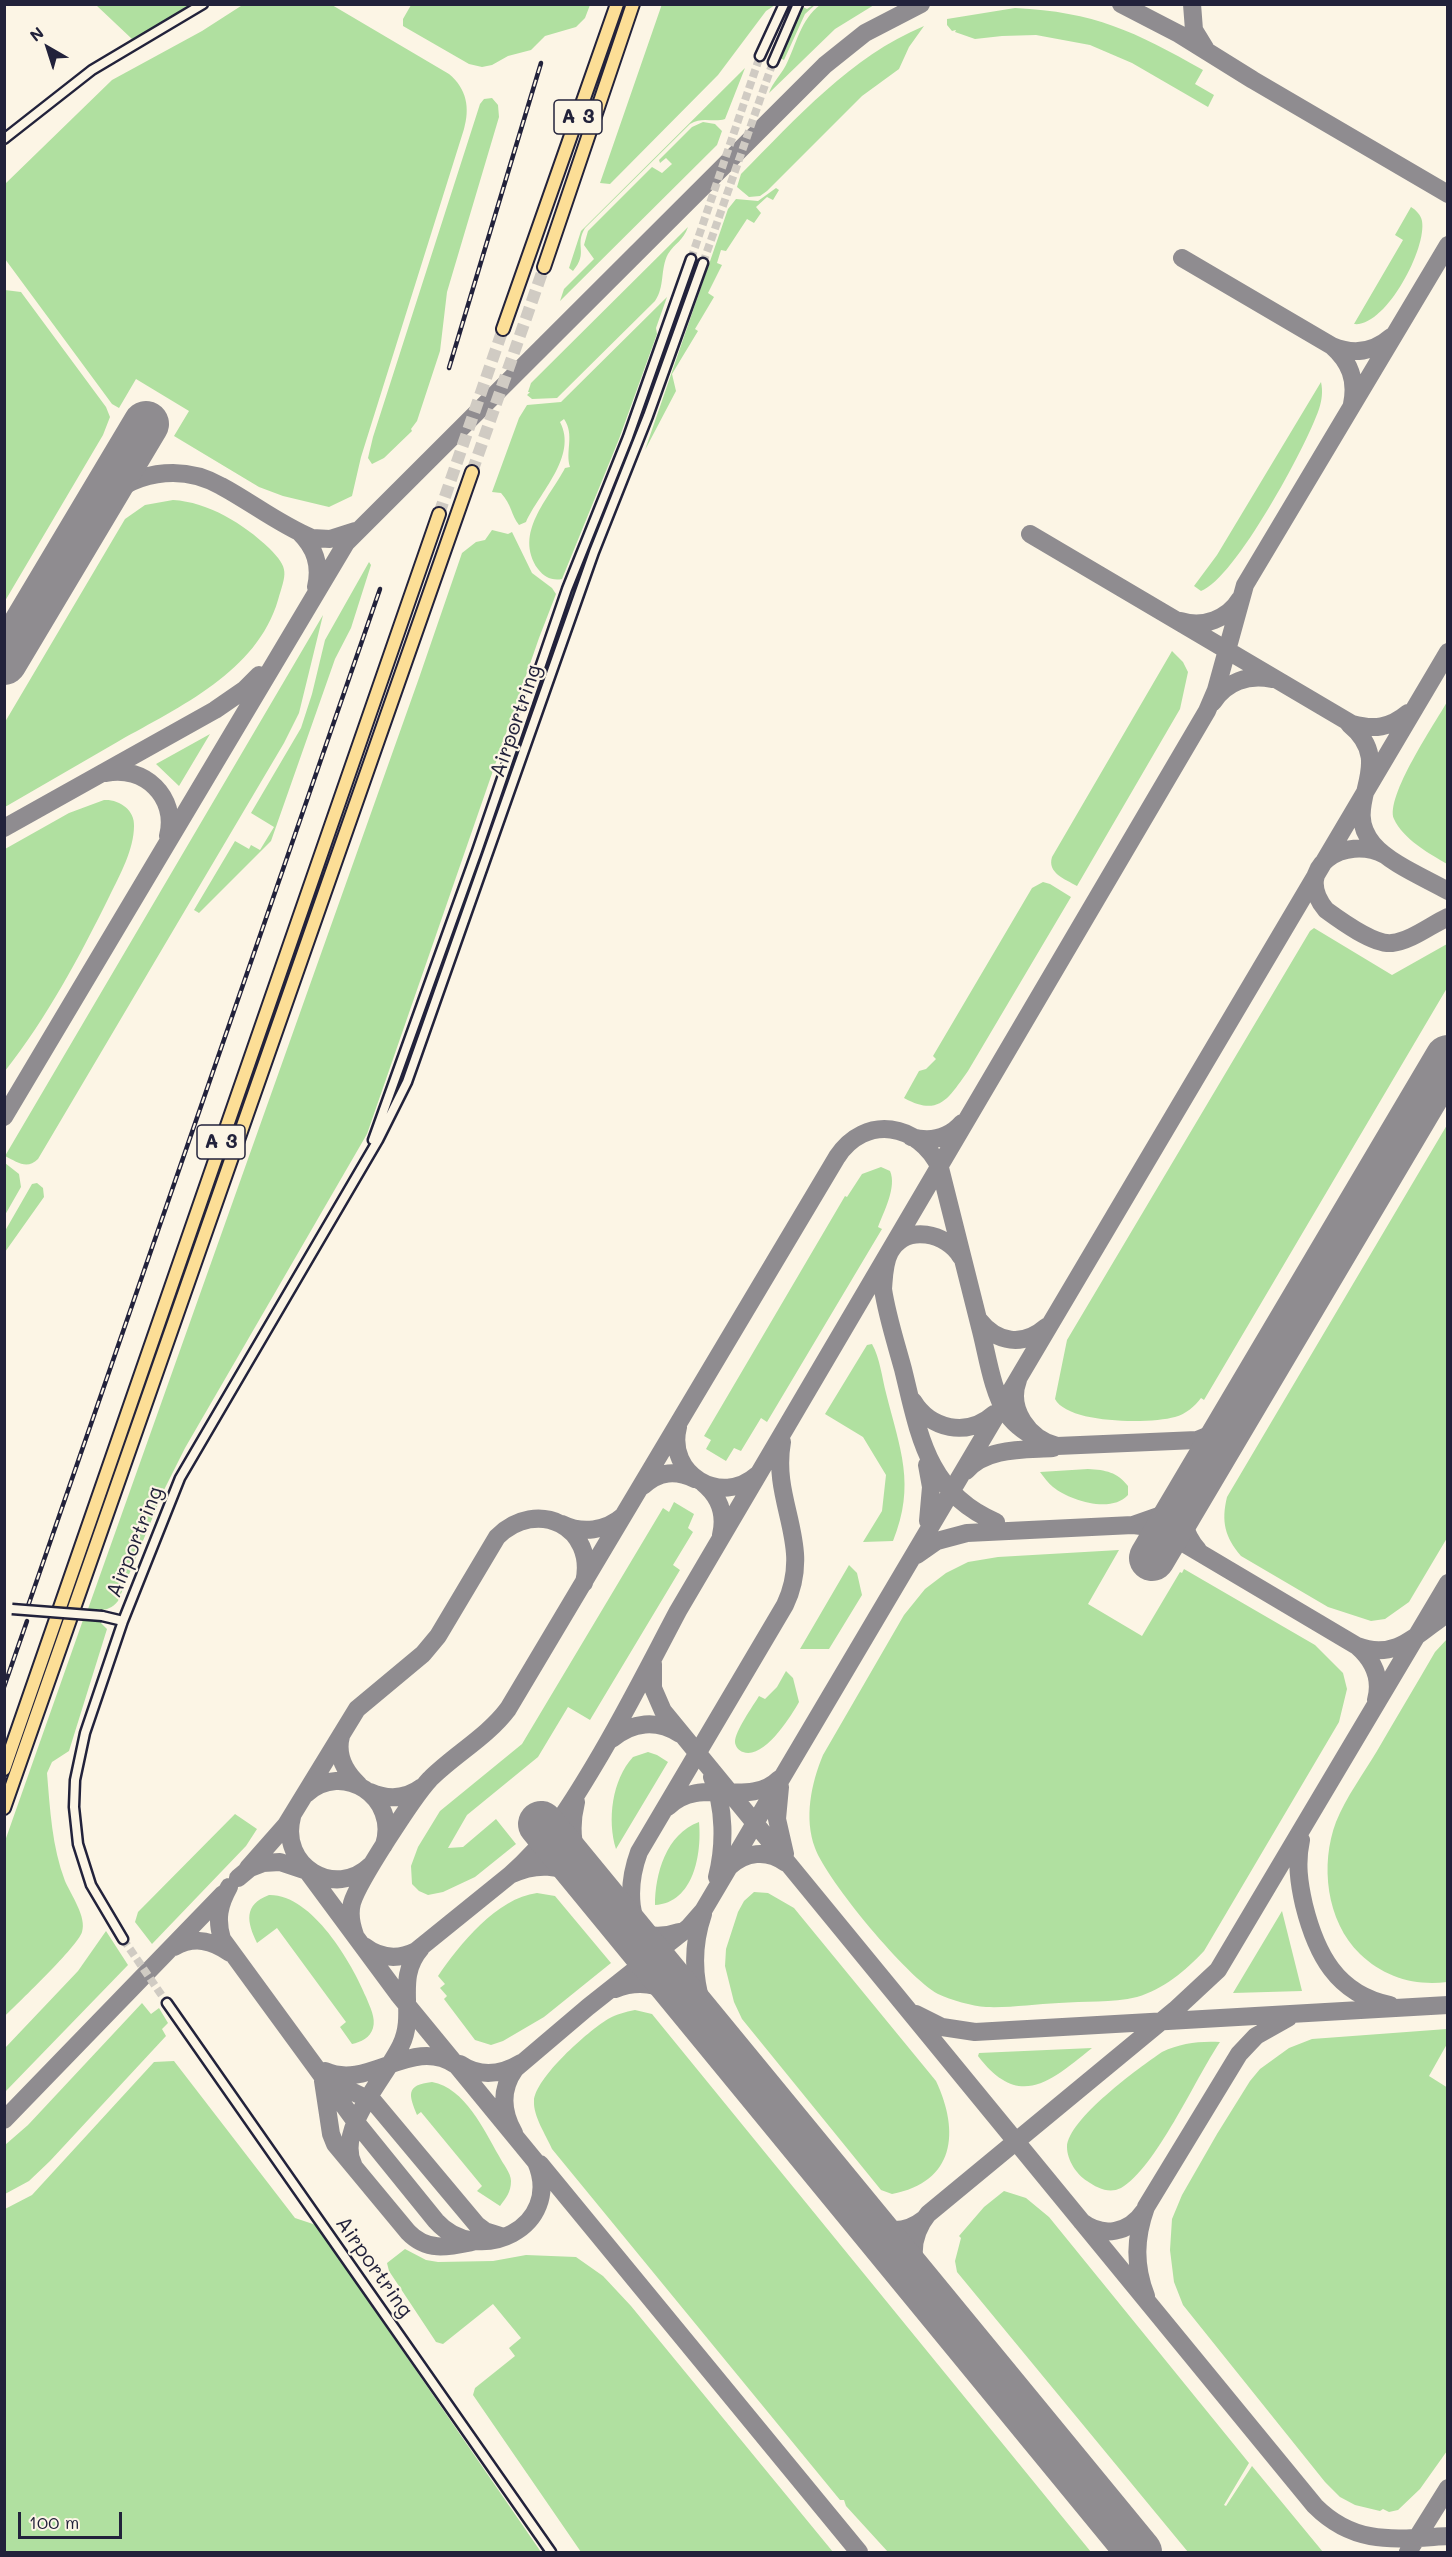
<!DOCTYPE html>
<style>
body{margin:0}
#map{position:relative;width:1452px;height:2557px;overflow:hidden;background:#fcf5e5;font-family:Mali,sans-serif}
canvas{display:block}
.frame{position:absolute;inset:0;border:6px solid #22223b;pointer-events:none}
.north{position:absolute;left:18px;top:18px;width:60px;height:60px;-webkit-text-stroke:4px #fcf5e5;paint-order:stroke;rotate:321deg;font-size:16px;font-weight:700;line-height:24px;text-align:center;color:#22223b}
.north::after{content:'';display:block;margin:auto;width:21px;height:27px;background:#22223b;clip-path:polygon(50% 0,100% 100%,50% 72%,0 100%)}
.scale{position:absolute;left:18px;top:2512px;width:104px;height:27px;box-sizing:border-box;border:3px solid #22223b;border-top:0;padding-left:8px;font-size:18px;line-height:21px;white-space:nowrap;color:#22223b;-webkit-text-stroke:4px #fcf5e5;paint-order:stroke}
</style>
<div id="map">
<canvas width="1452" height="2557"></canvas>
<div class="frame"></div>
<div class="north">N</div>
<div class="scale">100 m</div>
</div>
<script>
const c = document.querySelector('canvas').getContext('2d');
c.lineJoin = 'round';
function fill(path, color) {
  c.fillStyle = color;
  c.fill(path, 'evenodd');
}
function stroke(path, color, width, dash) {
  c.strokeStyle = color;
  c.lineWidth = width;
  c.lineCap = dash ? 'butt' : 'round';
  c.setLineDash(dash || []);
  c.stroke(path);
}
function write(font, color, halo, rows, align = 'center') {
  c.font = font + ' Mali,sans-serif';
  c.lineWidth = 4.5;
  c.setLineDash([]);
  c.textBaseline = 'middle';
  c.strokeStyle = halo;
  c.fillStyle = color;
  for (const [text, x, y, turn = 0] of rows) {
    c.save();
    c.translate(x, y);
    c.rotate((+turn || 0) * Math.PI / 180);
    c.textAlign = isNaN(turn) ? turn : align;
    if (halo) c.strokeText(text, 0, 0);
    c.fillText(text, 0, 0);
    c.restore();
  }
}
fill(new Path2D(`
 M 244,4 L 332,5 L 449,74 C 467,89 470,108 464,129 L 361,457 L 352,496 L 329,507 L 283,496 L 259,487 L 174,436 L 189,411 L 136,379 L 119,408 L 112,404 L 5,259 L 5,184 L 112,80 L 202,31 Z
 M 662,4 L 775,5 L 766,11 L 718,75 L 610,184 L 600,183 Z
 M 96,5 L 194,5 L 132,39 Z
 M 411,5 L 411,4 L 590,5 L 585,18 L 576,27 L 545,36 L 531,50 L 508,56 L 492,65 L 482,67 L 469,64 L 403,26 L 403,19 Z
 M 813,5 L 815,5 L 805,14 L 784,60 L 780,58 L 803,7 L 807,9 Z
 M 820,5 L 874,5 L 835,29 L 769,93 C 773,82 780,76 786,65 C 796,45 801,19 820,5 Z
 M 1015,8 C 1095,12 1134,31 1203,70 L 1195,84 L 1214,95 L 1208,107 L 1132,63 L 1090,45 L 1036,35 L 1002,36 L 975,39 L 955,32 L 956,30 L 952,31 L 947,25 L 947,19 Z
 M 924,26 L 909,47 L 899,69 L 862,96 L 767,191 L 760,196 L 749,197 L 737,187 L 741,174 C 797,118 850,57 924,26 Z
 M 745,68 L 725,119 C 713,123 703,116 690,124 L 585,228 C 574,246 589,252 573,271 L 569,268 L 581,231 Z
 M 492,98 L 498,105 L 499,117 L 447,292 L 440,351 L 417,421 L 411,429 L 412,431 L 384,458 L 372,464 L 368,458 L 373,437 L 480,104 L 484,99 Z
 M 703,122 L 715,124 L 722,131 L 717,145 L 560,301 L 564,289 L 594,259 L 584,245 L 588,231 L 652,167 L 662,173 L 672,164 L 666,158 L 660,163 L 659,160 L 692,127 Z
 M 776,188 L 779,190 L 773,200 L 767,197 L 756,207 L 761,213 L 754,223 L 747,219 L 726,251 L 721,250 L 717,263 L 722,265 L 708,293 L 714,297 L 695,329 L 698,331 L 672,374 L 676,391 L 645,450 L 728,209 L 736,199 L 758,201 Z
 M 1411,207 C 1416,210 1421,215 1422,221 C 1427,249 1385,328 1354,324 L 1403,240 L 1395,235 Z
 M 688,227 C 683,241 675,243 668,254 C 660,269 665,287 655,301 L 557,398 L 532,399 L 527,395 L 530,392 L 528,392 L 531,383 Z
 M 694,259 L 699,261 L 666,352 L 664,352 Z
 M 5,290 L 21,292 L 106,407 L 110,417 L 103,435 L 5,601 Z
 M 667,297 L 656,328 L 657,334 L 619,439 L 562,579 C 552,581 544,577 538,569 C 513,533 549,499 565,468 L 570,467 C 565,451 575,435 564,419 L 560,422 C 578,456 539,493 526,522 L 519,525 C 511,515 512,505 501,493 L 492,492 L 519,418 L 527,405 L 561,402 Z
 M 659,362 L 662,365 C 629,456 588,544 560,636 L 557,636 L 588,547 Z
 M 1321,382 C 1323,391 1322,400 1319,409 C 1307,445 1235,579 1201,591 L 1194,586 L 1217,555 Z
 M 173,500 C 208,502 244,524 269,548 C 290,569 286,573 278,600 C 257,672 179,707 119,741 C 81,763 43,785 5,807 L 5,722 L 125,519 L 145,505 Z
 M 492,530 L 508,534 L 512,532 L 532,573 L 552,588 L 556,594 L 539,638 L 367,1134 L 185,1448 L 164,1490 L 118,1601 C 109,1612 101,1610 88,1609 L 419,678 L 462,553 L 476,542 L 485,540 Z
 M 369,562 L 371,565 L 351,628 L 335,659 L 271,841 L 199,913 L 194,910 L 235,841 L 249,849 L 251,845 L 260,850 L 274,827 L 251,813 L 301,728 L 312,694 L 325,640 Z
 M 323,615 L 299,713 L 284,743 L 38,1159 C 27,1170 17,1162 5,1156 Z
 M 1172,651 L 1183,662 L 1188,672 L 1180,709 L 1077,886 C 1065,879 1047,873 1052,857 Z
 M 543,670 L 548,671 L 455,933 Z
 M 1447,702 L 1447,864 C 1430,854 1403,839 1394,819 C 1385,797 1435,723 1447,702 Z
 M 210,734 L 179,786 L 156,764 Z
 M 104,800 C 119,799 135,810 134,826 C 134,849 120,875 110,895 C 80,956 47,1018 5,1071 L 5,849 L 69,813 Z
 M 1043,882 L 1050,884 L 1071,897 L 968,1071 C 948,1099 939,1117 904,1098 L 919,1071 L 926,1069 L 936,1059 L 933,1056 L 1032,888 Z
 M 1314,928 L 1392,975 L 1447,944 L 1447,988 L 1204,1400 L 1201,1398 C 1195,1406 1186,1414 1175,1417 C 1150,1424 1068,1424 1055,1399 L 1067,1340 L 1310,931 Z
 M 443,957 L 447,958 L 401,1089 L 385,1119 Z
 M 1447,1125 L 1447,1538 L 1409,1602 L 1385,1619 L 1371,1621 L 1328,1607 L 1241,1556 C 1225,1537 1221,1522 1227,1497 Z
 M 5,1163 L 19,1174 L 21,1187 L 5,1215 Z
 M 881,1167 L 890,1171 C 897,1187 884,1211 878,1227 L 882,1229 L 767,1422 L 761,1418 L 741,1451 L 734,1448 L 726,1461 L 706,1449 L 711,1440 L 704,1436 L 845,1196 L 847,1197 L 862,1174 Z
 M 37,1183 L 43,1188 L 44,1197 L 5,1252 L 5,1231 L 32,1184 Z
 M 872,1344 C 880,1358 882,1378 886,1393 C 900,1449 916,1484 893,1541 L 863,1542 L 882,1511 L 886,1475 L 863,1437 L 825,1414 L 867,1345 Z
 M 1088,1469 C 1106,1470 1117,1472 1128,1486 L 1128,1495 C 1111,1514 1069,1500 1053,1487 C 1048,1483 1044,1477 1040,1472 Z
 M 674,1502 L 694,1514 L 688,1528 L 693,1532 L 673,1565 L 680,1570 L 590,1720 L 568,1707 L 538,1757 L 467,1815 L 448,1848 L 463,1847 L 496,1819 L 516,1844 L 475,1877 L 443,1892 L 428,1895 L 419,1891 L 412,1884 L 411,1866 L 418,1847 L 440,1811 L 522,1744 L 663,1508 L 669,1512 Z
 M 1119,1550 L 1088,1604 L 1142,1636 L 1180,1572 L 1182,1573 L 1184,1569 L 1315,1645 L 1343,1673 L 1347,1689 L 1339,1722 L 1204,1951 C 1185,1971 1164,1989 1137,1997 C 1112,2003 1084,2001 1059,2003 C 1035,2004 1010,2008 986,2007 C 972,2006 951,2000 938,1994 C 908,1978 827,1881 815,1848 C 804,1818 811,1784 823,1755 L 904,1615 L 925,1589 L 946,1573 L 968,1562 L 998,1557 Z
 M 849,1565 L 857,1573 L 862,1595 L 829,1649 L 800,1649 Z
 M 83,1620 L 100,1622 L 107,1629 L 69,1751 L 52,1762 L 47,1773 C 50,1809 52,1847 65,1881 C 71,1895 87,1917 82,1932 C 78,1946 19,2002 5,2016 L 5,1841 Z
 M 1447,1639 L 1447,1982 C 1414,1986 1384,1977 1360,1954 C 1326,1921 1320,1864 1336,1822 C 1346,1797 1364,1773 1377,1751 C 1396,1718 1416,1685 1435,1652 Z
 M 786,1671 L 793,1678 L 799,1702 C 791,1716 764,1760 743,1752 C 739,1751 735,1746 735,1742 C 735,1731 753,1706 759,1696 L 765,1699 L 777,1687 Z
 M 648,1752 L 657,1755 L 668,1762 L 616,1849 C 607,1820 612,1780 633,1757 Z
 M 235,1814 L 257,1829 L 246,1846 L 152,1944 L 135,1922 L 138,1912 Z
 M 699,1822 C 702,1853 694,1903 655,1905 C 655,1874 666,1834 699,1822 Z
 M 754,1892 L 768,1893 L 794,1908 L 936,2081 C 960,2132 955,2182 892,2194 L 881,2190 L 742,2019 L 734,2002 L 725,1966 L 726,1949 L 738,1912 L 744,1901 Z
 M 537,1893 L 555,1896 L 611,1963 L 544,2017 L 503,2041 L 491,2045 L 475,2040 L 444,1999 L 447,1996 L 440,1988 L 445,1984 L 438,1976 C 459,1945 497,1898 537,1893 Z
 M 269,1895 C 312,1894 352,1963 366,1997 C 370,2007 376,2018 373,2028 C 370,2038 361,2042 352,2044 L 340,2027 L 346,2022 L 277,1928 L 257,1943 C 247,1922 243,1905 269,1895 Z
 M 1282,1911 L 1302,1991 L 1233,1993 Z
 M 106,1931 L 128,1965 L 5,2092 L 5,2048 L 78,1971 Z
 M 142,2003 L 151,2014 L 159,2008 L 168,2023 L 162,2029 L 166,2036 L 50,2161 L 29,2181 L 5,2194 L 5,2145 L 28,2125 Z
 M 635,2010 L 652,2014 L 1091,2552 L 888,2552 L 846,2506 L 844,2500 L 840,2500 L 552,2149 C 546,2135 533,2116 534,2101 C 535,2078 588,2031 608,2019 C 617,2014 625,2012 635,2010 Z
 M 1447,2029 L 1447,2044 L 1429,2076 L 1448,2088 L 1447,2451 L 1420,2489 L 1398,2510 L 1389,2512 L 1383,2509 L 1380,2511 L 1355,2505 L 1340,2497 L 1325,2482 L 1183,2305 L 1174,2282 L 1170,2250 L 1172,2219 L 1182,2195 L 1217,2134 L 1250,2081 L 1260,2069 L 1289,2048 L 1312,2039 Z
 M 1220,2042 C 1195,2079 1156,2168 1121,2188 C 1109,2194 1097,2188 1087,2181 C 1077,2175 1067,2160 1067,2147 C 1068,2119 1140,2067 1162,2052 C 1181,2043 1199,2041 1220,2042 Z
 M 1092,2048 C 1050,2082 1019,2110 978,2056 L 979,2053 Z
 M 174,2061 L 295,2218 L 316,2225 L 541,2552 L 5,2552 L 5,2209 L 32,2195 L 154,2062 Z
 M 432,2082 C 465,2088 484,2130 499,2156 C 503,2164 511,2173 511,2181 C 511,2192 506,2198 500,2206 L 477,2191 L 482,2186 L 421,2112 L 417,2115 C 409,2095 405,2085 432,2082 Z
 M 1004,2191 L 1026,2198 L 1049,2217 L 1249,2463 L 1224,2505 L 1226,2506 L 1252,2466 L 1323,2552 L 1188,2552 L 957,2272 L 955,2261 L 961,2238 L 959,2236 L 984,2207 Z
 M 405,2249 L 426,2260 L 438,2262 L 493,2261 L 526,2255 L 576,2257 L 603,2276 L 631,2306 L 833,2552 L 581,2552 L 473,2395 L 475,2388 L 515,2356 L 509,2348 L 521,2338 L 493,2304 L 443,2344 L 436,2342 L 389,2271 L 387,2263 Z`), '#b0e0a0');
stroke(new Path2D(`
 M 1121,4 L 1179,34 L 1253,80 L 1448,194
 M 1192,4 L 1194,30 L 1205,48
 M 1182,258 L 1332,346 C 1350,362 1357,380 1352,404
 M 1332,346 C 1353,355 1374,352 1391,337
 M 300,533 C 315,548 321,565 316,587
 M 1030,534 L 1352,724 C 1374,730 1390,728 1408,713
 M 65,560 C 76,542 86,522 100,506 C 130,471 181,463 221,486 C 251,502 280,525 312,538 L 330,539 L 355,531
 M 1181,621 C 1203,628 1228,619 1240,599
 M 1213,702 C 1226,682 1248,674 1272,679
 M 1349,724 C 1400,766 1338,803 1373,844 C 1389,863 1425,878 1448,891
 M 106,773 C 144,765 178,797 168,836
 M 4,828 L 215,710 L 244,690 L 259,675
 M 1385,855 C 1345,834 1291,868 1326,910 C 1341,921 1374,945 1392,943 C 1411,941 1431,925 1448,917
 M 4,1117 L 346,543 L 825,65 L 865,33 L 921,4
 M 911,1137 C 930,1142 948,1139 962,1123
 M 961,1257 C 947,1233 906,1223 890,1252 C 884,1263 884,1277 883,1289 C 887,1316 896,1343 903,1369 C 919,1434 927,1493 996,1522
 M 979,1320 C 997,1343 1023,1347 1046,1327
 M 1018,1380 C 1007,1409 1029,1439 1057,1446 L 1197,1440 L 1219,1431 L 1238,1413
 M 913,1401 C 930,1429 967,1438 994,1414
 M 678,1427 C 666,1474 721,1507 757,1475
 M 927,1465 L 931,1487 L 928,1521
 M 966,1471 C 987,1447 1025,1450 1053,1448
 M 703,1483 C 719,1496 726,1514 721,1535
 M 643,1486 C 659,1471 676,1470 695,1479
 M 1188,1496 C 1178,1515 1185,1535 1198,1550
 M 562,1524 C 582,1534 606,1531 623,1516
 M 1133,1525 L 1158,1528 L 1357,1646 C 1396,1661 1417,1634 1448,1613
 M 917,1555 L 937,1541 L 967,1533 L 1133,1525 L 1170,1512 L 1189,1495
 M 1357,1646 C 1373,1660 1382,1678 1376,1700
 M 653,1664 L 653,1688 L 663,1711 L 1315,2506 C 1355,2546 1395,2539 1448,2536
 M 341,1736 C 336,1755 345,1772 359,1785
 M 612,1739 C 632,1722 657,1719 680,1734
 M 712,1777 C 725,1807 725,1846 717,1877
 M 780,1787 L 777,1819 L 785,1854
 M 370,1792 C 388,1800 406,1799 422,1787
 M 306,1794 C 343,1760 399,1798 384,1845
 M 576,1802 C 569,1830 573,1853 586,1878
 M 668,1807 C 700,1775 749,1809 779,1779
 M 292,1817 C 279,1866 335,1900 371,1865
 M 1301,1840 C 1296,1863 1299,1883 1304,1905 C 1316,1953 1336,1994 1390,2005
 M 729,1867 C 745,1852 767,1849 786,1863
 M 248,1868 L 286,1825 L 357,1709 L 423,1654 L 438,1636 L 497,1537 C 537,1497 597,1527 584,1583
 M 510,1875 C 548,1842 570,1806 595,1764 C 625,1714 651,1662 678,1611 L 1207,711 L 1216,690 L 1245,585 L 1448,245
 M 229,1887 C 219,1905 216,1919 222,1939 L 355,2121 L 436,2221 C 478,2268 564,2227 536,2162 L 398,1994 L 307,1871 L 280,1862 L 263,1863 L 250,1868 L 238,1878
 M 703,1914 C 687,1961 696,2008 724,2048
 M 617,1917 C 634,1935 656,1940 679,1932
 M 355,1935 C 351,1924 349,1914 352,1903 C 358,1882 414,1796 430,1779 C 455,1754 487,1737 508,1709 L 837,1157 C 865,1114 919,1123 940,1168 C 953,1221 967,1274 980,1327 C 987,1353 992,1392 1007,1414 C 1017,1428 1032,1437 1047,1443
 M 364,1946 C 381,1959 398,1960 416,1951 L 510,1875 C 537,1862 559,1865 586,1878
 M 174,1947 C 194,1936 212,1940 230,1953
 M 650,1957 C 630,1922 625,1890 639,1852 L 785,1605 C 814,1544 771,1503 782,1442
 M 615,1989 C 643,1978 670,1986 691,2007
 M 916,2014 L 942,2027 L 975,2032 L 1448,2005
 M 460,2064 C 479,2077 501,2075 521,2063
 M 325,2071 C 369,2091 412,2035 456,2065
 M 324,2078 L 374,2102 L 477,2225 L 485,2231 L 504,2237
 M 323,2081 L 331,2134 L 335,2144 L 408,2232 C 427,2252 448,2247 472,2242
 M 4,2120 L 223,1894
 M 514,2133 C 502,2112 500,2090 515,2069 L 588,2007 L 689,1927 L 703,1911 L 1448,652
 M 353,2164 C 336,2129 386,2077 401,2045 C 417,2012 394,1979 421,1948
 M 540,2164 L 859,2552
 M 865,2219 C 884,2233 905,2234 924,2219
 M 1082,2222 C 1103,2238 1129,2233 1144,2211
 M 925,2292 C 911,2265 908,2239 928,2214 L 1175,2010 L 1218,1970 L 1448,1583
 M 1146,2296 C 1134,2265 1135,2238 1146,2207 L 1239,2054 L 1256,2036 L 1288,2018
 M 1408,2552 L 1448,2488`), '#8f8c90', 18);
stroke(new Path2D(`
 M 4,662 L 146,424
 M 1152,1558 L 1448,1058
 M 541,1824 L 1139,2552`), '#8f8c90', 46);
stroke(new Path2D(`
 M 691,259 L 760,56
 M 703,263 L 773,62
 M 123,1939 L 167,2003`), '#d0cbc3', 8, [8, 4]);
stroke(new Path2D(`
 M 472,472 L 544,267
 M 439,514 L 503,329`), '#d0cbc3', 12, [12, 6]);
const minor = new Path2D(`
 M 760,56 L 784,4
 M 773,62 L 798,4
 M 4,139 L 92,70 L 203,4
 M 373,1140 L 477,851 L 567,589 L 628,437 L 691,259
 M 102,1616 L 123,1621
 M 123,1939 L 91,1885 L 78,1844 L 74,1807 L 75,1780 L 85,1733 L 123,1621 L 180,1478 L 378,1140 L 407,1082 L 594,552 L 648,416 L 703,263
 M 167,2003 L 551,2552`);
const highway = new Path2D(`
 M 544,267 L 633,4
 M 503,329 L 617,4
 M 4,1769 L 439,514
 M 4,1808 L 472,472`);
stroke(minor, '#22223b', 13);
stroke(highway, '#22223b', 16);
stroke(minor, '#fcf5e5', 8);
stroke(highway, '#fcde96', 12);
const rail = new Path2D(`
 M 449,368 L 541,63
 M 28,1606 L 380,589
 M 4,1687 L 27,1621`);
stroke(rail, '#22223b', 4.5);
stroke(rail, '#fcf5e5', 2, [7]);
const minorBridge = new Path2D(`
 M 12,1609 L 102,1616`);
stroke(minorBridge, '#22223b', 13, []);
stroke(minorBridge, '#fcf5e5', 8);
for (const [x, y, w] of [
 [578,117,48],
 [221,1142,48]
]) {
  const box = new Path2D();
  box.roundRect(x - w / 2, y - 17, w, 34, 4.5);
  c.fillStyle = '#fcf5e5';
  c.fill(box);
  stroke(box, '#22223b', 1.5);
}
write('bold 20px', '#22223b', null, [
 ["A 3",578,117],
 ["A 3",221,1142]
]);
write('21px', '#22223b', '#fcf5e5', [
 ["Airportring",516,721,-71],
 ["Airportring",135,1542,-68],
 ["Airportring",374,2267,55]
]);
</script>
